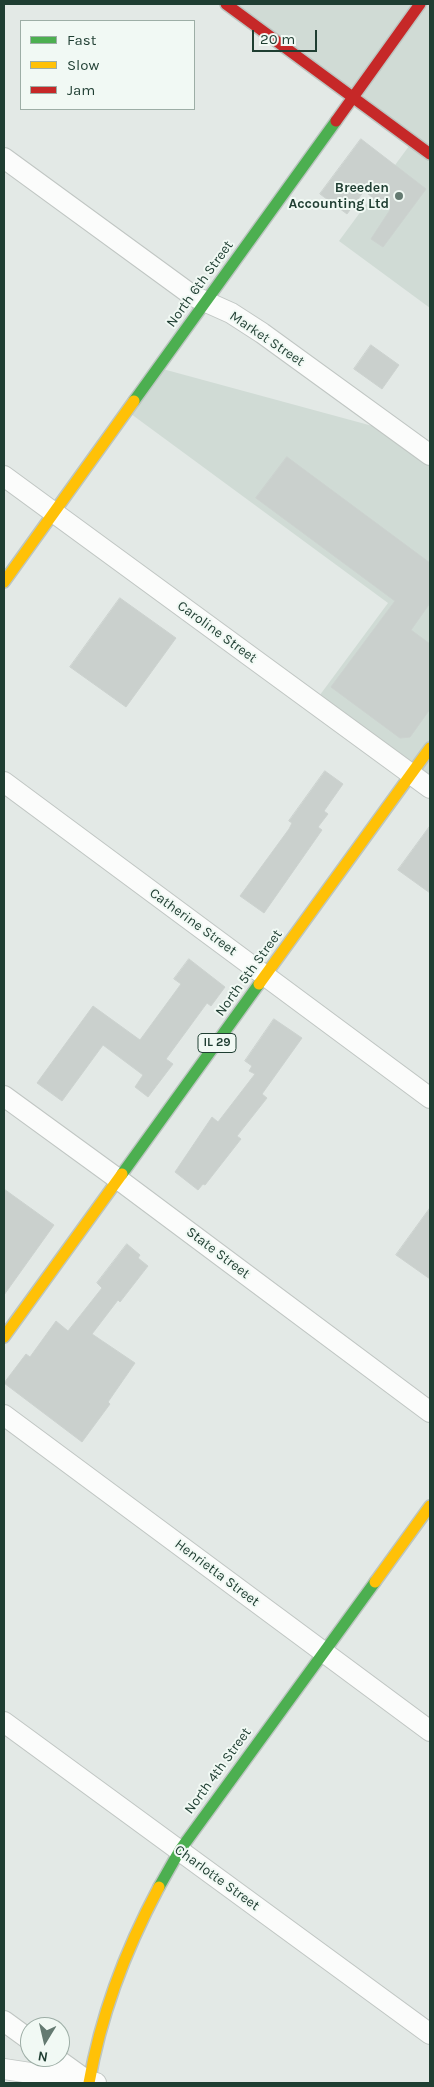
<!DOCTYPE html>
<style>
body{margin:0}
#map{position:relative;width:434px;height:2087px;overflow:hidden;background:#e3e9e6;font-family:Karla,sans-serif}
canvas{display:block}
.frame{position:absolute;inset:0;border:5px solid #1f3e32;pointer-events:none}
.legend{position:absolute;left:20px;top:20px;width:175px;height:90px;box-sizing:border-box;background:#f1f9f4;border:1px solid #9daea6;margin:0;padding:6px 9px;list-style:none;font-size:15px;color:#1f3e32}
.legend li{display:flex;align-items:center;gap:10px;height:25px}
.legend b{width:25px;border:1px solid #9daea6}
.north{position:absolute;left:20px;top:2017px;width:50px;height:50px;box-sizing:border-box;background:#f1f9f4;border:1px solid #9daea6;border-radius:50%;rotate:189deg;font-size:14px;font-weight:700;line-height:20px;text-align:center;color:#1f3e32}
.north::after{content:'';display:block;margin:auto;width:18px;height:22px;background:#647a71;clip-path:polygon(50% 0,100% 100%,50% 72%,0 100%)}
.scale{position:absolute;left:252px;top:30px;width:65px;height:22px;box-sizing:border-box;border:2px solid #1f3e32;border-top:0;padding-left:6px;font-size:15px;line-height:18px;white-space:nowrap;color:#1f3e32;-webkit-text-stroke:4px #f1f9f4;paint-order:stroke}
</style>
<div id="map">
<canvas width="434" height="2087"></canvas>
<div class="frame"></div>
<ul class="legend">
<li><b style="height:6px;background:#4caf50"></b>Fast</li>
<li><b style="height:6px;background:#ffc107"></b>Slow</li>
<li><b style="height:6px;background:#c62828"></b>Jam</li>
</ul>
<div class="north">N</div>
<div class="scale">20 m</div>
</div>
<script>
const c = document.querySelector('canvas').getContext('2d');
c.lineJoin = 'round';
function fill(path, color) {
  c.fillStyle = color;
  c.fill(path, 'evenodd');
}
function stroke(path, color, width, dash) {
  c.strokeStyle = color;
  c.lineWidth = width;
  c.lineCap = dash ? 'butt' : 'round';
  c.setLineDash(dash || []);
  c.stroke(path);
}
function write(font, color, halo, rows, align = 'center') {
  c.font = font + ' Karla,sans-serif';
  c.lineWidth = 4;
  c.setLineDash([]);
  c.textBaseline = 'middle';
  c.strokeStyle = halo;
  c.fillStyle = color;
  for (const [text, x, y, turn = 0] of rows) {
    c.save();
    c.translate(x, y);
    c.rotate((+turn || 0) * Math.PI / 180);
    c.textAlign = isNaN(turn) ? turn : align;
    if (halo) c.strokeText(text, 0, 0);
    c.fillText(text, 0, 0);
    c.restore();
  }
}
fill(new Path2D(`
 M 226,4 L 430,4 L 430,308 L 339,241 L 412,142 Z
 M 159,368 L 402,434 L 430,455 L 430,789 L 314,703 L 388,603 L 127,411 Z`), '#d0dbd5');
const building = new Path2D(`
 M 361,139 L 426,189 L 383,247 L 371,239 L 390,210 L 364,191 L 347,214 L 320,194 Z
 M 371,345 L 399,365 L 382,389 L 354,369 Z
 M 287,457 L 430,563 L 430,603 L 411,630 L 430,644 L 430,709 L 410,737 L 400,738 L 331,687 L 395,601 L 256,498 Z
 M 120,598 L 176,638 L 126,707 L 70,667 Z
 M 325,771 L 343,784 L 324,811 L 328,814 L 318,827 L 322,830 L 264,913 L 240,896 L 289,829 L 292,823 L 289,821 Z
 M 430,826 L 430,893 L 398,870 Z
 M 189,959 L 225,987 L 211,1006 L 207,1003 L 166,1059 L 173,1064 L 148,1097 L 135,1087 L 143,1075 L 103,1045 L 62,1101 L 37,1083 L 93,1006 L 140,1040 L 181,984 L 174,979 Z
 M 274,1019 L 302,1038 L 262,1094 L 267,1098 L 237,1136 L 241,1139 L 205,1185 L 203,1184 L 198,1190 L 175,1172 L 212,1117 L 218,1122 L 255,1074 L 249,1071 L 252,1066 L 245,1061 Z
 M 4,1189 L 54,1225 L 4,1295 Z
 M 430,1208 L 430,1279 L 396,1255 Z
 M 127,1244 L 140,1255 L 138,1258 L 148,1266 L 120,1302 L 118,1300 L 92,1334 L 135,1363 L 108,1402 L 110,1404 L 82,1442 L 4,1383 L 26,1354 L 30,1357 L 56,1321 L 68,1331 L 102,1288 L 97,1283 Z`);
fill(building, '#cad0cd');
stroke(building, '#ccd2cf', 1);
const street = new Path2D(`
 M 4,158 L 193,296 L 231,313 L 262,333 L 430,455
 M 4,476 L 430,788
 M 4,782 L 430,1098
 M 4,1096 L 118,1179 L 430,1412
 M 4,1415 L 430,1731
 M 4,1722 L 430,2034
 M 4,2021 L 30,2040
 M 54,2057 L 86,2080
 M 4,2069 L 96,2083`);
const fast = new Path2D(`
 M 134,401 L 336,121
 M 122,1174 L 259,984
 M 159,1887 L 180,1850 L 375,1582`);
const slow = new Path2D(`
 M 4,582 L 134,401
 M 259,984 L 430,748
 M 4,1337 L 122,1174
 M 375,1582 L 430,1506
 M 89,2083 C 101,2013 126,1949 159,1887`);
const jam = new Path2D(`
 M 226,4 L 430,154
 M 336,121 L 420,4`);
stroke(street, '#c0c6c3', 22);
stroke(fast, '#bcc5c1', 14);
stroke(slow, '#bcc5c1', 14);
stroke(jam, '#bcc5c1', 14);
stroke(street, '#fbfcfb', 20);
stroke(fast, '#4caf50', 11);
stroke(slow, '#ffc107', 11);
stroke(jam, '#c62828', 11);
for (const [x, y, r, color] of [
 [399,196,5,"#647a71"]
]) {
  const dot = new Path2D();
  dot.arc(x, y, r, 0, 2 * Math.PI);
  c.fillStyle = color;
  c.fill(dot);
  stroke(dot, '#f1f9f4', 2);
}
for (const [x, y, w] of [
 [217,1043,38]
]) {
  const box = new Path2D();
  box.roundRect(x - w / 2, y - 9.5, w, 19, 4);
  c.fillStyle = '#f1f9f4';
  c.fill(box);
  stroke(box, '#1f3e32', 1);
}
write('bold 12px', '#1f3e32', null, [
 ["IL 29",217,1043]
]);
write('bold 14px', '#1f3e32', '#f1f9f4', [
 ["Breeden",389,188],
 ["Accounting Ltd",389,204]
], 'right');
write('14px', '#1f3e32', '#f1f9f4', [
 ["North 6th Street",200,284,-54],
 ["Market Street",267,339,34],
 ["Caroline Street",217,632,36],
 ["Catherine Street",193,922,36],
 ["North 5th Street",249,973,-54],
 ["State Street",218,1253,37],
 ["Henrietta Street",217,1573,37],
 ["North 4th Street",218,1771,-54],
 ["Charlotte Street",217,1878,36]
]);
</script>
